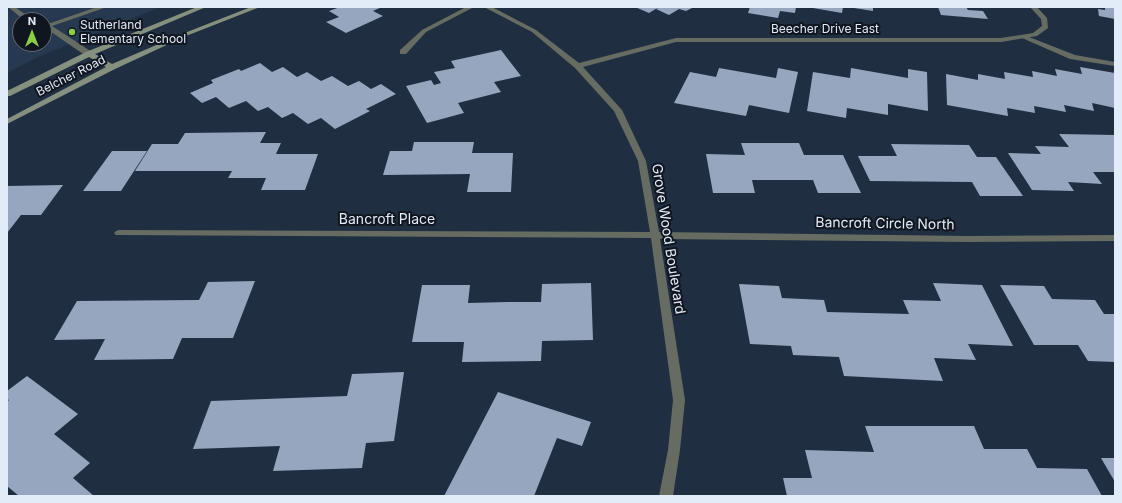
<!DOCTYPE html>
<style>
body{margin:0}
#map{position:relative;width:1122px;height:503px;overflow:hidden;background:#202e41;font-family:Inter,sans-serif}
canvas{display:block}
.frame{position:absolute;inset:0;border:8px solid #e2ebf8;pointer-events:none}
.north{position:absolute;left:12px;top:12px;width:40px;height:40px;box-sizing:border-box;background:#10161f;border:1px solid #646b76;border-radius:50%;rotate:0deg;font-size:11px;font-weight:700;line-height:16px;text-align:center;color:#e2ebf8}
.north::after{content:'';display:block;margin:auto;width:14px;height:18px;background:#8bce46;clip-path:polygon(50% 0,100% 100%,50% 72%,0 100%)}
</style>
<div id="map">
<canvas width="1122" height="503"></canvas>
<div class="frame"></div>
<div class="north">N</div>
</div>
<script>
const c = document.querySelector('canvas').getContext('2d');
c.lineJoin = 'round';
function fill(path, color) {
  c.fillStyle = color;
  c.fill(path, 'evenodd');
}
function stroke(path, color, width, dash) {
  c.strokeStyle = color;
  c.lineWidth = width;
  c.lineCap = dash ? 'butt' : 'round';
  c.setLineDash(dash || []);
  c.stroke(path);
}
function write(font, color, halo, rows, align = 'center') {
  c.font = font + ' Inter,sans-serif';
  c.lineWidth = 4;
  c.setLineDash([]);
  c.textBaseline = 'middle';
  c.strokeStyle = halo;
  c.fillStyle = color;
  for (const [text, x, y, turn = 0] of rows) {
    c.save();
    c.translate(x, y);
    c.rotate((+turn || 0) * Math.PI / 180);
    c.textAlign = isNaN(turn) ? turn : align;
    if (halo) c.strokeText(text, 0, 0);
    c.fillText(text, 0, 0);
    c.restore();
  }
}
fill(new Path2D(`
 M 7,7 L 161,7 L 38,57 L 7,73 ZM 20,20 L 44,20 L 44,44 L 20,44 Z`), '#273950');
fill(new Path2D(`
 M 340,7 L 382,7 L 373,11 L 383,16 L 346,33 L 326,22 L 339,17 L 329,11 Z
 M 635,7 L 659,7 L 649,13 Z
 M 660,7 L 694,7 L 686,11 L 679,9 L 669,15 L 656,9 Z
 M 750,7 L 796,7 L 795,13 L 780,11 L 778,18 L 748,13 Z
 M 807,7 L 843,7 L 842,13 Z
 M 855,7 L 873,7 L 873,11 L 854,8 Z
 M 938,7 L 966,7 L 968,10 L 983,11 L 988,19 L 941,15 Z
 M 1105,7 L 1115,7 L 1115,19 L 1099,16 L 1098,9 L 1105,10 Z
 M 501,50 L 521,76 L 494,82 L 501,92 L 458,103 L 464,113 L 427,123 L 406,86 L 431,80 L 434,85 L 441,83 L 434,72 L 455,68 L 451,61 Z
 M 260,63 L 272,72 L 283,67 L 297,77 L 307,72 L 321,81 L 332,76 L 348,86 L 359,81 L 371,89 L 381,84 L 396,94 L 366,109 L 370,111 L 335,129 L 321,118 L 308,124 L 293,113 L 282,118 L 268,107 L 258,111 L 246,101 L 229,108 L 216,97 L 202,103 L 190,93 L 213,83 L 211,80 L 239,69 L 241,71 Z
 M 1080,67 L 1115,73 L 1115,108 L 1092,103 L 1094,111 L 1064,105 L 1066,112 L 1034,106 L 1035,113 L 1007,108 L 1008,116 L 947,105 L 946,74 L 978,80 L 978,74 L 1005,79 L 1004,72 L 1033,77 L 1032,71 L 1057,76 L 1055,69 L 1082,74 Z
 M 719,68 L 776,78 L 778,68 L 798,72 L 789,113 L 749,105 L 746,116 L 674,103 L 690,72 L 716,77 Z
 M 851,68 L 908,78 L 908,69 L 927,72 L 928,111 L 888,104 L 888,115 L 847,108 L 846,118 L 807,111 L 813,72 L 850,78 Z
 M 266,132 L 260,143 L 281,143 L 276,154 L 318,154 L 305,190 L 261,190 L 266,178 L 228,178 L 232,171 L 135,171 L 152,144 L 178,144 L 185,133 Z
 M 1059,134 L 1115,135 L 1115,172 L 1093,172 L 1102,184 L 1068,182 L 1074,191 L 1032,190 L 1008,153 L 1041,154 L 1035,146 L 1069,147 Z
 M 414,142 L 474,142 L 472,153 L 513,153 L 511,192 L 467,192 L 470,174 L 383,175 L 390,151 L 412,151 Z
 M 741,143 L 799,143 L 804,155 L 843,155 L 861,193 L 818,193 L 813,180 L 752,180 L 755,193 L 713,193 L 706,154 L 745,155 Z
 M 891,144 L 969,145 L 977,157 L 996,157 L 1023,196 L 980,196 L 972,182 L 870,181 L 858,156 L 897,156 Z
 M 112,151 L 147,151 L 121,191 L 83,191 Z
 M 63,185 L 41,215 L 21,215 L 7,233 L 7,186 Z
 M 255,281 L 233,338 L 182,338 L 173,359 L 94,360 L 105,339 L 54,340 L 77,301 L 199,300 L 208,282 Z
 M 591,283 L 593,340 L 542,341 L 541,361 L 462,362 L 464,342 L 412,342 L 422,285 L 470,285 L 468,303 L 508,302 L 541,302 L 542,284 Z
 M 933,283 L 982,285 L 1013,346 L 968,344 L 976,360 L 934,358 L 943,381 L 844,376 L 839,357 L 793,355 L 791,346 L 750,344 L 739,284 L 779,286 L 782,298 L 824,300 L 827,312 L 909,314 L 903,300 L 941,301 Z
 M 1000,285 L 1044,286 L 1052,299 L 1095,300 L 1104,314 L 1115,314 L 1115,362 L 1088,361 L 1078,345 L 1034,345 Z
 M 404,372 L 394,441 L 366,443 L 362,468 L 273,471 L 280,446 L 193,449 L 211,401 L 347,396 L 352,374 Z
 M 27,376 L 78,414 L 54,434 L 90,463 L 73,478 L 94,496 L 19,496 L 7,486 L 7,402 L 9,400 L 7,399 L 7,391 Z
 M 498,392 L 591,422 L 582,446 L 557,438 L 534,496 L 444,496 Z
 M 865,426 L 974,426 L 984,449 L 1027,449 L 1037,468 L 1087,469 L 1102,496 L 787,496 L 783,478 L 812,478 L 805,450 L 874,452 Z
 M 1101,458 L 1115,458 L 1115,482 Z`), '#95a6be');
fill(new Path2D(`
 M 8,7 L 15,7 L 33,20 L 23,19 Z
 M 97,7 L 107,7 L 52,26 L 92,52 L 92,56 L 86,56 L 44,27 L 45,25 Z
 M 1024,35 L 1075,55 L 1115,62 L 1115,66 L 1070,59 L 1022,38 L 1020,37 Z`), '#666c62');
fill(new Path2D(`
 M 466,7 L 474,7 L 426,32 L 406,54 L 400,54 L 400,50 L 422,30 Z
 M 484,7 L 492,7 L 536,30 L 579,63 L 676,38 L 1001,38 L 1033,33 L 1042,26 L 1041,19 L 1030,7 L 1037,7 L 1047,18 L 1048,28 L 1037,36 L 1001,42 L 676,42 L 583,67 L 622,110 L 646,161 L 659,232 L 968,236 L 1115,235 L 1115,241 L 968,242 L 660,239 L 685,400 L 680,450 L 673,496 L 659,496 L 668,450 L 673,400 L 651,238 L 116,235 L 114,233 L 116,231 L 119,230 L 650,232 L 638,161 L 614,111 L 575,68 L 532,32 Z`), '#666c62');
fill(new Path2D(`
 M 197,7 L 206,7 L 95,54 L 112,64 L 182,34 L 251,7 L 260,7 L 186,36 L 115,69 L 7,124 L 7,119 L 106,67 L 89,57 L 10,96 L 7,96 L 7,91 L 86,52 Z`), '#86907f');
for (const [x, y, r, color] of [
 [72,32,4,"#8bce46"]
]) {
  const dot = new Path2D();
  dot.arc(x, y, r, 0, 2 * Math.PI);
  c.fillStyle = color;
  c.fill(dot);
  stroke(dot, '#10161f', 1.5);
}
write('12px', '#e2ebf8', '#10161f', [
 ["Sutherland",80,25],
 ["Elementary School",80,39]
], 'left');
write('12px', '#e2ebf8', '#10161f', [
 ["Beecher Drive East",825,29],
 ["Belcher Road",71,76,-27]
]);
write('14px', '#e2ebf8', '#10161f', [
 ["Bancroft Place",387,220],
 ["Bancroft Circle North",885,224,1],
 ["Grove Wood Boulevard",668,239,81]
]);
</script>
